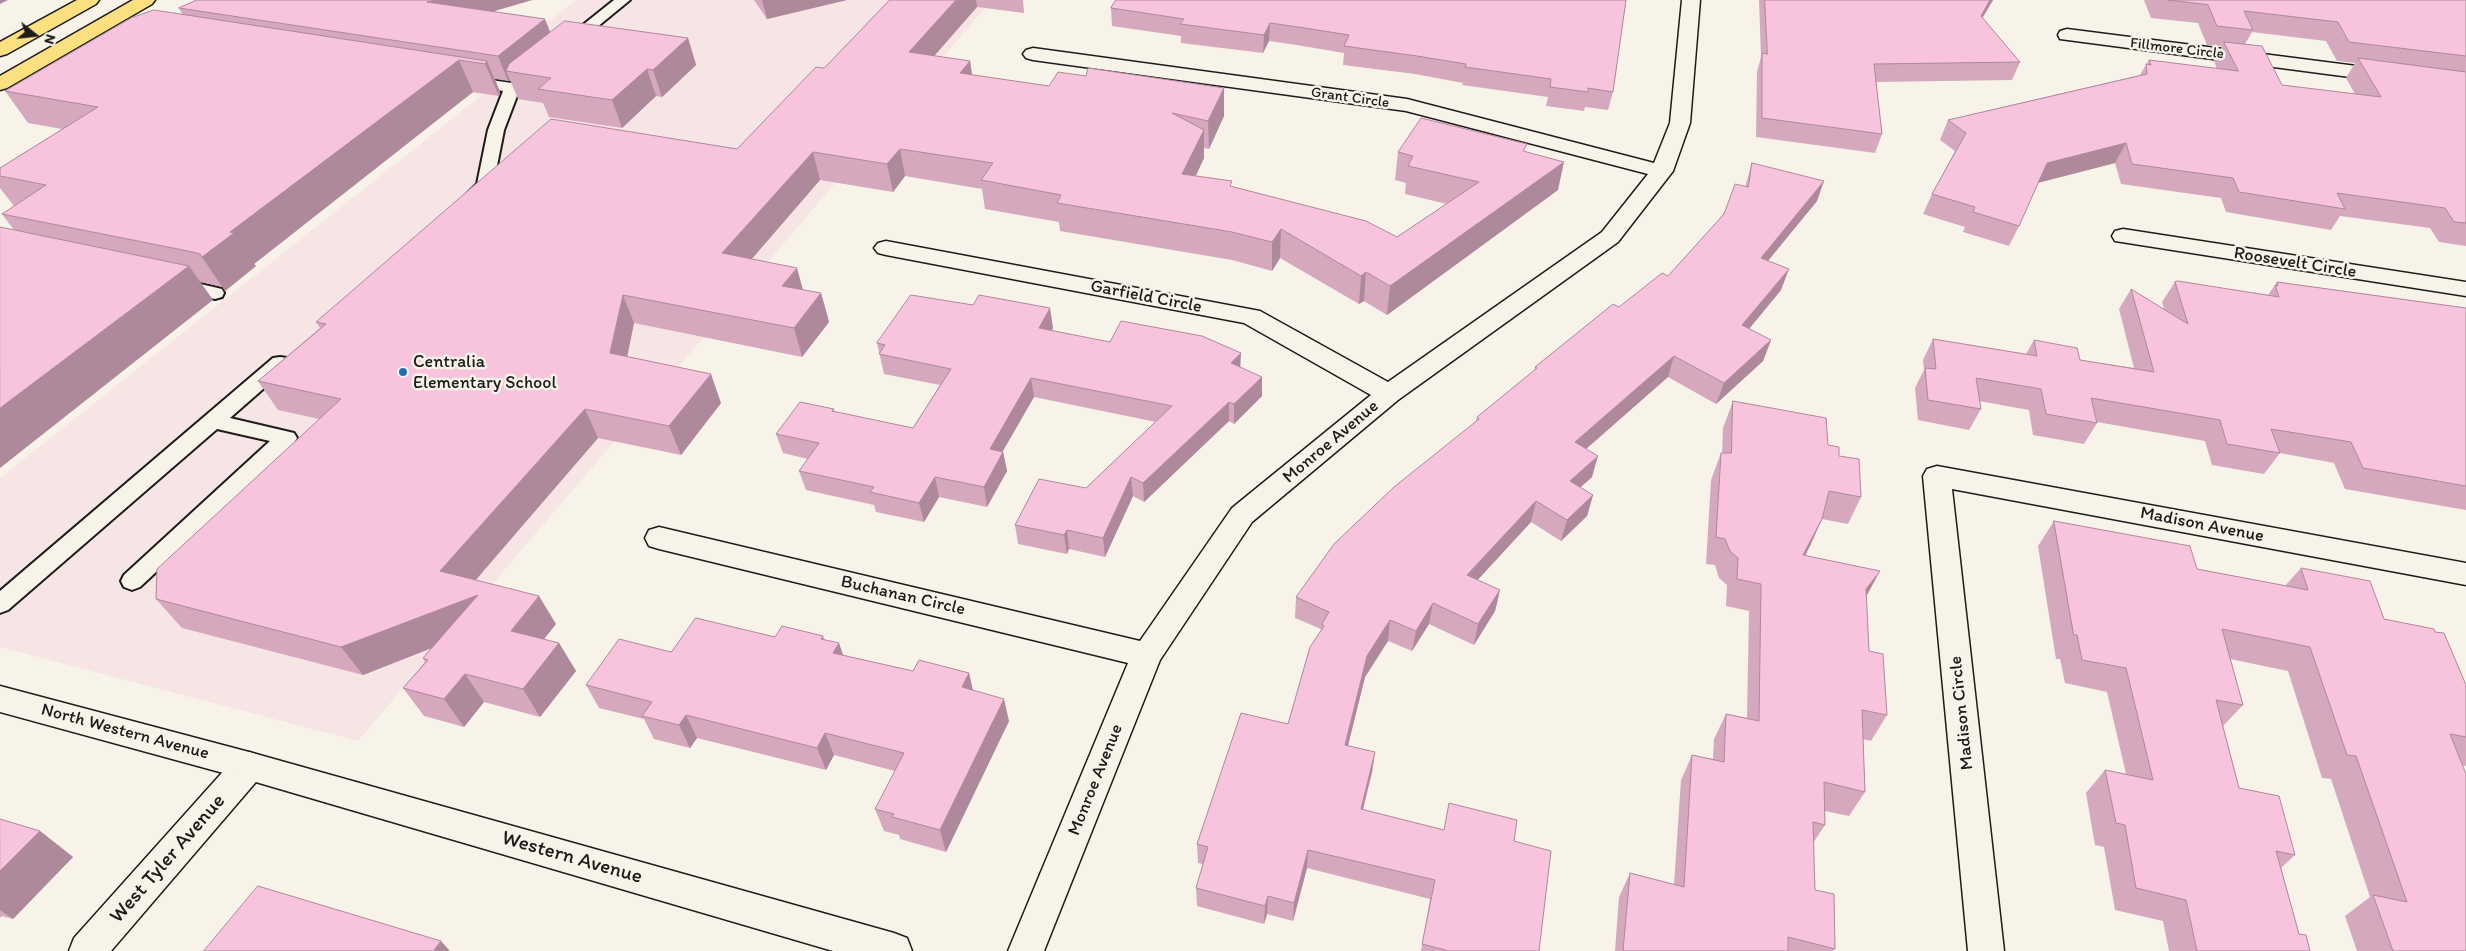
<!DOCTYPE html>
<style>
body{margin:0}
#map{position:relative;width:2466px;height:951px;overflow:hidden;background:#f7f3e8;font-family:Itim,sans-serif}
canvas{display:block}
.north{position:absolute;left:10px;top:10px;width:50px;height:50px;-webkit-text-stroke:4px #f7f3e8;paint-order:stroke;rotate:106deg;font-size:14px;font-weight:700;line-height:20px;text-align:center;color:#1c1c1c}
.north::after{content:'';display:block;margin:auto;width:18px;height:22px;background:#1c1c1c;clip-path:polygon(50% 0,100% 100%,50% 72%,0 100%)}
</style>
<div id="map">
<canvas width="2466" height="951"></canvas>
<div class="north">N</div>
</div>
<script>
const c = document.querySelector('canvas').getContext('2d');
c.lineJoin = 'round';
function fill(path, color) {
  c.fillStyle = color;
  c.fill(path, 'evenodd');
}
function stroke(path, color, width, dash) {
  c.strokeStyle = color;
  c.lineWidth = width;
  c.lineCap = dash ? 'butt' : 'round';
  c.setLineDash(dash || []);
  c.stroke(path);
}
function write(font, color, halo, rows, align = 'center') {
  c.font = font + ' Itim,sans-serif';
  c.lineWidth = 5;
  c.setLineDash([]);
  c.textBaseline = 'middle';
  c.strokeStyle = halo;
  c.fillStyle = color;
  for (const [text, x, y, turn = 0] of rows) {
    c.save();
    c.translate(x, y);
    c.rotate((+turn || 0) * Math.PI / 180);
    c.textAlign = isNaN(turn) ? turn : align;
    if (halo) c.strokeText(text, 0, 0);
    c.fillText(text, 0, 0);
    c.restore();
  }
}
fill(new Path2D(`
 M 576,0 L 992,0 L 358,741 L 0,647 L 0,478 L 482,95 L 110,35 L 487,69 Z`), '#f7e5e5');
const lane = new Path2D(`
 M 614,0 L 630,0 L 574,46 L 564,46 L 562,43 L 564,40 Z
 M 470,77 L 512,83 L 520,88 L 504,130 L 493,186 L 480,200 L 468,200 L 465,196 L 477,184 L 488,130 L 503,91 L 465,85 L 462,82 L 465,79 Z
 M 179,279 L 222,289 L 224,293 L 222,297 L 215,299 L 173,289 L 170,285 L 173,281 Z
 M 280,357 L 287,358 L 290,363 L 287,368 L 230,418 L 294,433 L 297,438 L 294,443 L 140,587 L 132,590 L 124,587 L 121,581 L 124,575 L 270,441 L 217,429 L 8,610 L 0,613 L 0,591 L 273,358 Z`);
const street = new Path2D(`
 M 1682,0 L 1700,0 L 1690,123 L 1673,171 L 1618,242 L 1398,400 L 1252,522 L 1160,660 L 1044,951 L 1008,951 L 1128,663 L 659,549 L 649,546 L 645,538 L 649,530 L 659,527 L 1140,641 L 1232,508 L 1371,395 L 1244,323 L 886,255 L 878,253 L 874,248 L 878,243 L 886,241 L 1260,311 L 1388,382 L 1602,232 L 1648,174 L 1406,111 L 1033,60 L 1026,58 L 1023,54 L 1026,50 L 1033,48 L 1407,99 L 1654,163 L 1670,123 Z
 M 2067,29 L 2388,70 L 2395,72 L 2398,76 L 2395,80 L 2388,82 L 2060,39 L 2058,35 L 2060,31 Z
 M 2123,229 L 2466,282 L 2466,296 L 2115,241 L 2112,236 L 2115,231 Z
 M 1937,466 L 2466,563 L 2466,585 L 1952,489 L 2004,951 L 1968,951 L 1923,476 L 1927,469 Z
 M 249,752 L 261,756 L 266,766 L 261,776 L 111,951 L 69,951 L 74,938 L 237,756 Z`);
const secondary = new Path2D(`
 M 0,686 L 249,752 L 894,933 L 907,938 L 912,951 L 833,951 L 249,780 L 0,712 Z`);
const primary = new Path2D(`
 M 77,0 L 99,0 L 96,4 L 7,54 L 0,56 L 0,42 Z
 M 133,0 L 155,0 L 152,4 L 7,88 L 0,90 L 0,76 Z`);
stroke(lane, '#1c1c1c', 4);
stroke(street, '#1c1c1c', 3);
stroke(secondary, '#1c1c1c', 3);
stroke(primary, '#1c1c1c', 3);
fill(lane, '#f7f3e8');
fill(street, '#f7f3e8');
fill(secondary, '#f7f3e8');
fill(primary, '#fce080');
fill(new Path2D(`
 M 197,0 L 532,0 L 492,12 L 550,32 L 688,38 L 696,65 L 662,97 L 656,96 L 622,128 L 549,117 L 543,103 L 518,99 L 510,80 L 508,81 L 495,79 L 500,92 L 499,96 L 473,92 L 254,264 L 256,266 L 225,291 L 223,287 L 200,282 L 213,300 L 14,230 L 2,214 L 14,206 L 0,188 L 0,168 L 62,129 L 28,123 L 5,91 L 183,15 L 179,8 Z
 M 754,0 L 847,0 L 767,19 Z
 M 890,0 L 1023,0 L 1024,13 L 977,7 L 934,56 L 970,61 L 972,75 L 1049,86 L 1086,76 L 1224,88 L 1224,116 L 1209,149 L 1204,148 L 1204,158 L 1196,176 L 1397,237 L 1447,204 L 1405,194 L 1406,183 L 1395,180 L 1398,152 L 1526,152 L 1558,190 L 1387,315 L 1364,301 L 1359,304 L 1280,258 L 1272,271 L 1232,260 L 1060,231 L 1059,222 L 985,209 L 982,189 L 905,176 L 893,192 L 820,180 L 751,259 L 803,290 L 821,293 L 829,322 L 802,357 L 634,323 L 627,357 L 721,403 L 681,455 L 598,438 L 476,580 L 556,624 L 544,639 L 559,643 L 576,671 L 540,717 L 484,702 L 464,727 L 424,716 L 403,688 L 425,662 L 423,658 L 431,648 L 363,675 L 182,628 L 156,599 L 319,419 L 278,410 L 258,381 L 320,328 L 316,322 L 737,149 L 824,68 Z
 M 1626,0 L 1613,92 L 1608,110 L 1585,107 L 1584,111 L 1546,106 L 1548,97 L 1462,85 L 1463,83 L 1415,74 L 1343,65 L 1344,53 L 1297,45 L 1269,41 L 1263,53 L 1181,43 L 1181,36 L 1112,26 L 1111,8 Z
 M 1759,0 L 1993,0 L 1982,18 L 2020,62 L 2012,80 L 1876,82 L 1882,134 L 1875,153 L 1756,137 L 1757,72 L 1761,57 Z
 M 2144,0 L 2466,0 L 2466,246 L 2439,242 L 2430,228 L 2340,216 L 2331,230 L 2226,212 L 2221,198 L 2121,184 L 2115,163 L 2038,183 L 2019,226 L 2009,246 L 1963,232 L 1965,227 L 1923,214 L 1932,194 L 1955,151 L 1940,140 L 1948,120 L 2140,75 L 2149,60 L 2217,69 L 2214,61 L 2222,46 L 2207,45 L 2198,23 L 2151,18 ZM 2252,32 L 2326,41 L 2337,61 L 2355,63 L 2346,78 L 2355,94 L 2282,85 L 2245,44 Z
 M 1752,163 L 1817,201 L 1768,261 L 1781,290 L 1749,329 L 1771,340 L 1763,361 L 1716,404 L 1668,377 L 1586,449 L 1592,477 L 1580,487 L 1593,495 L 1587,516 L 1561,541 L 1531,522 L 1477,580 L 1500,590 L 1495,611 L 1474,645 L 1429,624 L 1412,651 L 1388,641 L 1365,677 L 1348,746 L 1375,752 L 1372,772 L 1363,810 L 1444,830 L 1449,803 L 1514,841 L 1539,951 L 1421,951 L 1430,899 L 1307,868 L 1293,921 L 1267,914 L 1264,924 L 1197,906 L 1196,888 L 1203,864 L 1198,863 L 1197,844 L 1288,724 L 1321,630 L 1321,629 L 1295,618 L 1296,597 L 1476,421 L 1477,417 L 1535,370 L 1535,367 L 1619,307 L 1668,276 L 1724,214 L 1745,187 Z
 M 2175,282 L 2268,295 L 2277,282 L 2466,308 L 2466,510 L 2345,489 L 2334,463 L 2280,453 L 2264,474 L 2212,465 L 2205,441 L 2097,422 L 2097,423 L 2084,444 L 2033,435 L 2029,410 L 1979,401 L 1981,409 L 1969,430 L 1918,420 L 1915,388 L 1924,370 L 1923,360 L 1933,339 L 2026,354 L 2034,340 L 2080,360 L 2134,368 L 2119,309 L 2131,289 L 2164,309 L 2162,302 Z
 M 1053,328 L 1051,331 L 1240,367 L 1262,396 L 1234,424 L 1229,421 L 1144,502 L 1133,496 L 1105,557 L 1069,549 L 1067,554 L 1018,544 L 1015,525 L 1086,488 L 1156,422 L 1034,397 L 1003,451 L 1007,471 L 987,507 L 939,497 L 924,522 L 876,512 L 874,505 L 806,490 L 799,471 L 808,459 L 783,453 L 776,434 L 834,409 L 834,412 L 913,428 L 940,385 L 884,374 L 877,343 Z
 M 1733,401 L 1828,445 L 1839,456 L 1861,497 L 1848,524 L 1822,519 L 1805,556 L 1866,598 L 1869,651 L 1887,715 L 1871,741 L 1863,739 L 1865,792 L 1849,816 L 1825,811 L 1825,825 L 1813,843 L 1815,890 L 1835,949 L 1833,951 L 1615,951 L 1619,897 L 1630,873 L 1674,885 L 1681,780 L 1692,755 L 1713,759 L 1714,739 L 1726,714 L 1747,718 L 1749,611 L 1726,606 L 1727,585 L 1719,578 L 1715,565 L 1706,564 L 1711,480 L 1721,453 L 1722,453 L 1723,428 Z
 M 2054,521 L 2197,569 L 2285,586 L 2301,568 L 2384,619 L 2466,685 L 2466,766 L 2462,765 L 2466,951 L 2357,951 L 2345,916 L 2370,897 L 2331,779 L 2322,778 L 2288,671 L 2230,659 L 2243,705 L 2223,726 L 2239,788 L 2295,855 L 2281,868 L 2299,934 L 2310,951 L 2169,951 L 2163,921 L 2115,910 L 2104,847 L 2095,845 L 2086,793 L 2105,770 L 2126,774 L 2107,692 L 2065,683 L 2060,659 L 2056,659 L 2038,546 Z
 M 823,636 L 825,640 L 843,655 L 913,671 L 969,673 L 973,690 L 1009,721 L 946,852 L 900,839 L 899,835 L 884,831 L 875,809 L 895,771 L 834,755 L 826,770 L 697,738 L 690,748 L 654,739 L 644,719 L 599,708 L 586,685 L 775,637 Z
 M 0,819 L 40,831 L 73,857 L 13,919 L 2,916 L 0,918 Z`), '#d5a8be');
fill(new Path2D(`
 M 0,0 L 8,0 L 0,4 Z
 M 436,0 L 532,0 L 438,27 L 427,2 Z
 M 762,0 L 847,0 L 767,19 Z
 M 956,0 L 976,0 L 977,7 L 914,79 L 909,52 Z
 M 1990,0 L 1993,0 L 1973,34 L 1981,16 Z
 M 545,19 L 555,44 L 506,71 L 510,80 L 508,81 L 498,56 Z
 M 1270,23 L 1269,41 L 1263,53 L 1264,35 Z
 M 688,38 L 696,65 L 662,97 L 653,70 Z
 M 459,60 L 473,92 L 254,264 L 256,266 L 225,291 L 202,257 L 230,232 Z
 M 487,61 L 500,92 L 499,96 L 485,64 Z
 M 970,61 L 974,88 L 960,73 Z
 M 647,69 L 656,96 L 622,128 L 612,100 Z
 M 1224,88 L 1224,116 L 1209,149 L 1208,121 Z
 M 1204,130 L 1204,158 L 1183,202 L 1182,174 Z
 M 2126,143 L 2115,163 L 2037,183 L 2047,163 Z
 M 900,149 L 905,176 L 893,192 L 887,164 Z
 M 813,152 L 820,180 L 732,282 L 722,253 Z
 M 1564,162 L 1558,190 L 1387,315 L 1390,286 Z
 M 1824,181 L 1817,201 L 1753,279 L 1761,258 Z
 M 1281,229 L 1280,258 L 1272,271 L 1272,242 Z
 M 189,266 L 213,300 L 0,468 L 0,408 Z
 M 797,268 L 805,297 L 782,286 Z
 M 1789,269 L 1781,290 L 1735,346 L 1742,325 Z
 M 1366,272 L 1364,301 L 1359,304 L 1361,276 Z
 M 821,293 L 829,322 L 802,357 L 794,328 Z
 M 623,295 L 634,323 L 622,382 L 610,353 Z
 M 1050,308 L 1053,328 L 1041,348 L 1039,328 Z
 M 1771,340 L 1763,361 L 1716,404 L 1724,383 Z
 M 1241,353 L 1240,373 L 1231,363 Z
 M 1674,356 L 1668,377 L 1570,463 L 1575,442 Z
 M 711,374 L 721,403 L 681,455 L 669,426 Z
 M 1262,377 L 1262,396 L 1234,424 L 1234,404 Z
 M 1031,378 L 1034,397 L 993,468 L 990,449 Z
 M 1229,402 L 1229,421 L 1144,502 L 1143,483 Z
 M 585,409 L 598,438 L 459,599 L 440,571 Z
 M 1003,452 L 1007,471 L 987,507 L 984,487 Z
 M 1598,456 L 1592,477 L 1564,502 L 1570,481 Z
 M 935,477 L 939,497 L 924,522 L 919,503 Z
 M 1131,477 L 1133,496 L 1105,557 L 1103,538 Z
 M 1593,495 L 1587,516 L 1561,541 L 1567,520 Z
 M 1536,501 L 1531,522 L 1463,596 L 1467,575 Z
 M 1822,519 L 1810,546 L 1791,582 L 1803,555 Z
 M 1067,530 L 1069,549 L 1067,554 L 1064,535 Z
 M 1880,571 L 1866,597 L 1866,589 Z
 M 1500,590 L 1495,611 L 1474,645 L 1478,624 Z
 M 478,595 L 496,623 L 363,675 L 341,647 Z
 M 539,596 L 556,624 L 528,659 L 511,631 Z
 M 1433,603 L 1429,624 L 1412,651 L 1416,631 Z
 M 1390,620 L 1388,641 L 1365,677 L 1343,765 L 1345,745 L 1367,656 Z
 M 559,643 L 576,671 L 540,717 L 523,689 Z
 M 839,643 L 847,666 L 833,653 Z
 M 969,673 L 974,696 L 962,687 Z
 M 465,674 L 484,702 L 464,727 L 444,699 Z
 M 1004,699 L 1009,721 L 946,852 L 940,830 Z
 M 686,715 L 697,738 L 690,748 L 679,725 Z
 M 825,733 L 834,755 L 826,770 L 817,748 Z
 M 1375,752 L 1372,772 L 1358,828 L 1361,809 Z
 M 40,831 L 73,857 L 13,919 L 0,910 L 0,871 Z
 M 1308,850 L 1307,868 L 1293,921 L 1294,903 Z
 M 1268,896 L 1267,914 L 1264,924 L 1265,906 Z
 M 441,941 L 450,951 L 435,951 L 434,950 Z`), '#ae889b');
const building = new Path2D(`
 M 197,0 L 436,0 L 427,2 L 545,19 L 498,56 L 179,8 Z
 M 890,0 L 956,0 L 909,52 L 970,61 L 960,73 L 1049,86 L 1058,72 L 1086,76 L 1088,68 L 1224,88 L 1208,121 L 1172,113 L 1204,130 L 1182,174 L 1232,181 L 1230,186 L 1366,221 L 1397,237 L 1479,182 L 1408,166 L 1413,156 L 1398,152 L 1421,118 L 1527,144 L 1523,151 L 1564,162 L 1390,286 L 1366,272 L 1361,276 L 1281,229 L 1272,242 L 1232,232 L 1057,203 L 1061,195 L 981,180 L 993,163 L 900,149 L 887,164 L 813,152 L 722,253 L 797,268 L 782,286 L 821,293 L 794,328 L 623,295 L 610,353 L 711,374 L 669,426 L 585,409 L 440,571 L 539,596 L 511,631 L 559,643 L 523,689 L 465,674 L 444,699 L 403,688 L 428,660 L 423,658 L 478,595 L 341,647 L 156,599 L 157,569 L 341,399 L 258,381 L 326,324 L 316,322 L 551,119 L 737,149 L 816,67 L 824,68 Z
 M 1116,0 L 1626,0 L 1613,92 L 1588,88 L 1588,92 L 1550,87 L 1551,79 L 1465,67 L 1466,64 L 1417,56 L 1344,46 L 1349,35 L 1298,27 L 1270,23 L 1264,35 L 1180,24 L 1184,19 L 1111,8 Z
 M 1765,0 L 1990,0 L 1981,16 L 2020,62 L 1874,64 L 1882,134 L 1762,118 L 1762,53 L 1767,54 Z
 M 2168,0 L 2466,0 L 2466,56 L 2349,42 L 2338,22 L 2244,11 L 2253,30 L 2217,26 L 2208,5 Z
 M 154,10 L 487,61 L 485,64 L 459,60 L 230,232 L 234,233 L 202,257 L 200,254 L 193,252 L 2,214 L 46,185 L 0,176 L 0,168 L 98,107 L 5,91 L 131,18 Z
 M 565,21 L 688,38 L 653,70 L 647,69 L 612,100 L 538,89 L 551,78 L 506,71 L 509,64 Z
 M 2224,42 L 2262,46 L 2282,85 L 2381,97 L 2358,58 L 2466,72 L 2466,223 L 2454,222 L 2445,208 L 2337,193 L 2345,209 L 2239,192 L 2233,178 L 2132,164 L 2126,143 L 2047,163 L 2019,226 L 1973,212 L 1975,207 L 1932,194 L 1966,133 L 1948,120 L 2147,74 L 2146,64 L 2151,65 L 2149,60 L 2238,71 Z
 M 1752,163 L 1824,181 L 1761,258 L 1789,269 L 1742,325 L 1771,340 L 1724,383 L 1674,356 L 1575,442 L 1598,456 L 1570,481 L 1593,495 L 1567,520 L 1536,501 L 1467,575 L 1500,590 L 1478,624 L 1433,603 L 1416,631 L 1390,620 L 1367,656 L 1345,745 L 1375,752 L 1361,809 L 1444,830 L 1449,803 L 1517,820 L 1514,841 L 1551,851 L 1539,951 L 1449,951 L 1422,944 L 1435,880 L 1308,850 L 1294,903 L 1268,896 L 1265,906 L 1196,888 L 1208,847 L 1197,844 L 1241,713 L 1288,724 L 1310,647 L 1324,626 L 1322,624 L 1329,612 L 1296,597 L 1334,544 L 1394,487 L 1479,419 L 1477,417 L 1537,368 L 1535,367 L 1613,304 L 1619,307 L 1662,273 L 1668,276 L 1724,214 L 1735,184 L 1748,187 Z
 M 0,227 L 189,266 L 0,408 Z
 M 2178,281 L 2279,297 L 2275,285 L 2278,286 L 2277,282 L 2466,308 L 2466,486 L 2363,468 L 2351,442 L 2271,429 L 2280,453 L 2227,444 L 2220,420 L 2091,398 L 2097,423 L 2046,414 L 2041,389 L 1976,378 L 1981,409 L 1928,400 L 1925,368 L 1936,369 L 1933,339 L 2037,356 L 2034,340 L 2077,348 L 2080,360 L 2154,372 L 2131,289 L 2188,324 L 2175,282 Z
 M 911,295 L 973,305 L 979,295 L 1050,308 L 1039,328 L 1110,342 L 1121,321 L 1202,336 L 1241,353 L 1231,363 L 1262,377 L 1234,404 L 1229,402 L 1143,483 L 1131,477 L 1103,538 L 1067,530 L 1064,535 L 1015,525 L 1039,479 L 1086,488 L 1172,406 L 1031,378 L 990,449 L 1003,452 L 984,487 L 935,477 L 919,503 L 870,492 L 874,487 L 799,471 L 819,443 L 776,434 L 800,402 L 834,409 L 832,411 L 913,428 L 951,369 L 879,354 L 885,345 L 877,343 Z
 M 1733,401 L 1826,418 L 1828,445 L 1839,447 L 1839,456 L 1859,459 L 1861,497 L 1829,491 L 1822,519 L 1803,555 L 1880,571 L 1866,589 L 1869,651 L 1883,654 L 1887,715 L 1862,710 L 1865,792 L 1824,782 L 1825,825 L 1813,822 L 1815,890 L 1834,894 L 1835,949 L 1788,937 L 1788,951 L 1623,951 L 1630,873 L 1684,887 L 1692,755 L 1724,762 L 1726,714 L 1759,721 L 1761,584 L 1737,579 L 1738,558 L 1730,551 L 1725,539 L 1716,537 L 1721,453 L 1731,453 Z
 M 2054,521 L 2190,546 L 2197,569 L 2308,590 L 2301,568 L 2370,581 L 2384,619 L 2434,629 L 2435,632 L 2444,633 L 2466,685 L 2466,737 L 2450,734 L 2466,774 L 2466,951 L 2393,951 L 2373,895 L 2407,902 L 2356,756 L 2347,755 L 2310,647 L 2222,629 L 2243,705 L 2216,700 L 2239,788 L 2279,796 L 2295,855 L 2276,851 L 2299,934 L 2306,935 L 2310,951 L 2197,951 L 2186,900 L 2136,888 L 2125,825 L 2116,823 L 2105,770 L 2153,780 L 2126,668 L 2082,660 L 2077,635 L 2074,635 Z
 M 696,618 L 775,637 L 782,626 L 823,636 L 821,639 L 839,643 L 833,653 L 913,671 L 919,660 L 969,673 L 962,687 L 1004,699 L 940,830 L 892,817 L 894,814 L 875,809 L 904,753 L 825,733 L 817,748 L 686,715 L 679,725 L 642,716 L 652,702 L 586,685 L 619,639 L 671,652 Z
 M 0,819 L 40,831 L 0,871 Z
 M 258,886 L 441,941 L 434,950 L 437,951 L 204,951 Z`);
fill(building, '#f8c3dd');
stroke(building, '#ae889b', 1);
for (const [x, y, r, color] of [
 [403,372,5,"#1f6fb2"]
]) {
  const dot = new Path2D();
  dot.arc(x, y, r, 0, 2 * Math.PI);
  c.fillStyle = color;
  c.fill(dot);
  stroke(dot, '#f7f3e8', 2);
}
write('15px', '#1c1c1c', '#f7f3e8', [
 ["Fillmore Circle",2177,49,7],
 ["Grant Circle",1350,98,8]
]);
write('18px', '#1c1c1c', '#f7f3e8', [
 ["Roosevelt Circle",2295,263,9],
 ["Garfield Circle",1146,297,11],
 ["Monroe Avenue",1331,442,-40],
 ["Madison Avenue",2202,525,11],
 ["Buchanan Circle",903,596,13],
 ["Madison Circle",1962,713,-96],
 ["North Western Avenue",125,732,15],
 ["Monroe Avenue",1096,780,-68]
]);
write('18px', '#1c1c1c', '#f7f3e8', [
 ["Centralia",413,362],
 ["Elementary School",413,383]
], 'left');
write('21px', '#1c1c1c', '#f7f3e8', [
 ["Western Avenue",572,858,16],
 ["West Tyler Avenue",168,859,-49]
]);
</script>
